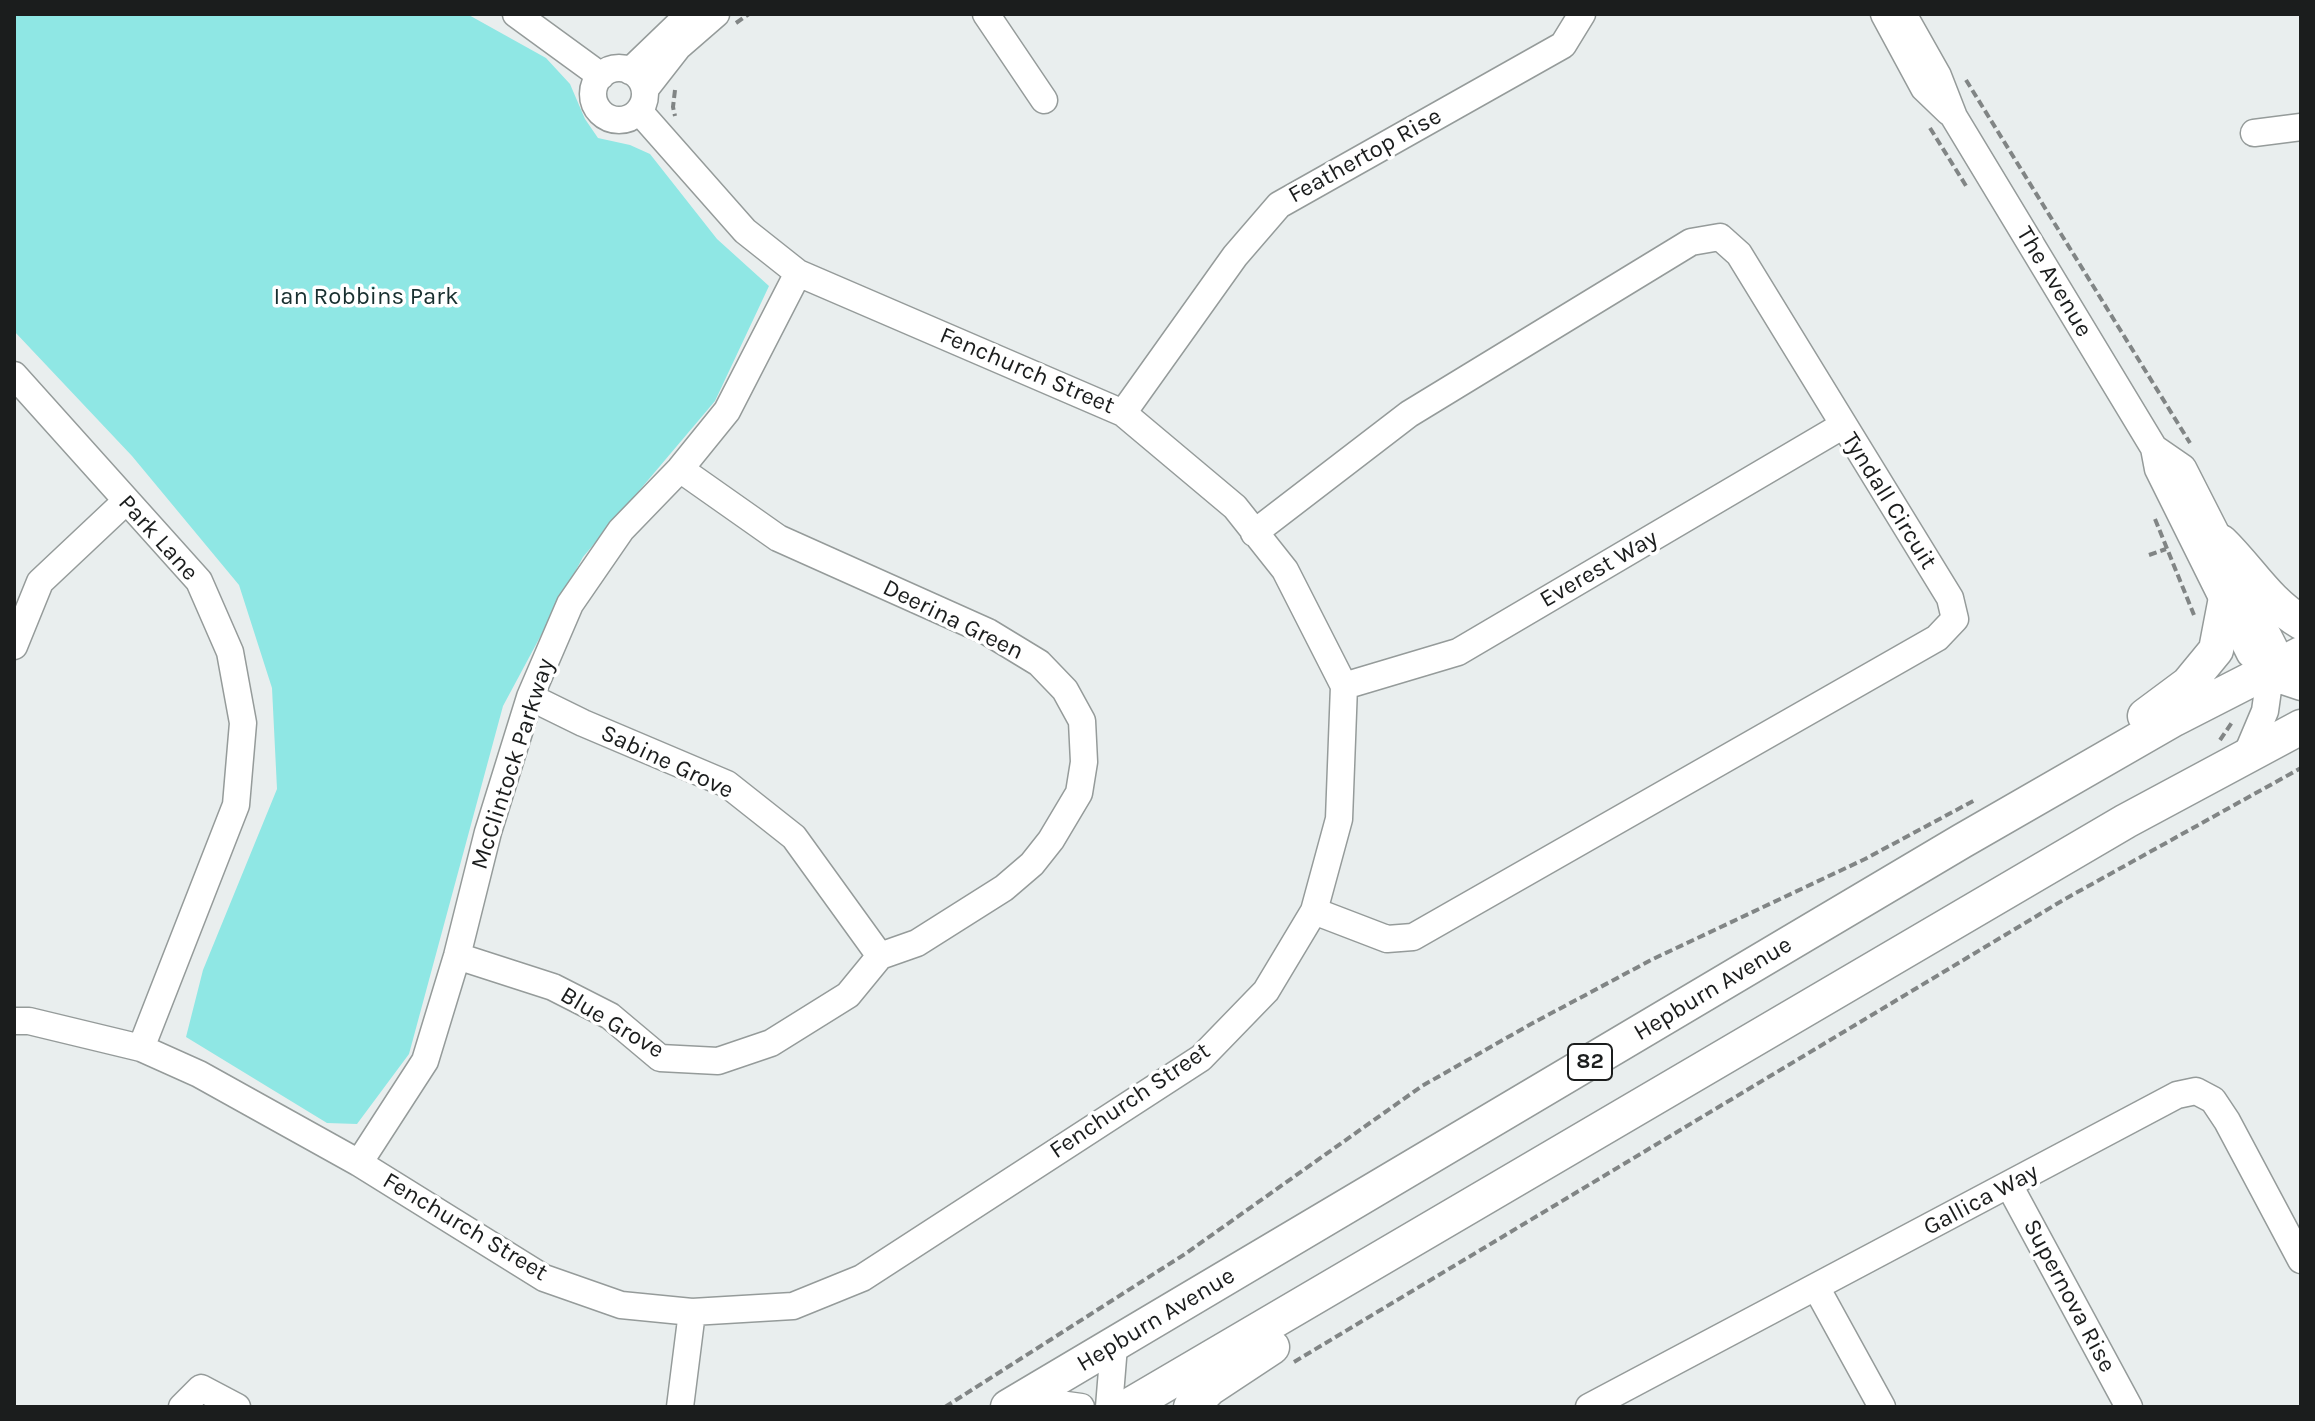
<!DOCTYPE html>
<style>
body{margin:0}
#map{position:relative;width:2315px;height:1421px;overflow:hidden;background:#e9eeee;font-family:Karla,sans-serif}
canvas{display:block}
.frame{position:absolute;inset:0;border:16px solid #1b1d1d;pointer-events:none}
</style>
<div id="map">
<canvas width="2315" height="1421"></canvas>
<div class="frame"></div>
</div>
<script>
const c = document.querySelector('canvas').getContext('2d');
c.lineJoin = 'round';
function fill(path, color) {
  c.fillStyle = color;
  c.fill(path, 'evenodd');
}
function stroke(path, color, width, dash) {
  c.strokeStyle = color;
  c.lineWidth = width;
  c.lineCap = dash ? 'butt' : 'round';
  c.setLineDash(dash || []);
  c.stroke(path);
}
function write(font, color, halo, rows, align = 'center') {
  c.font = font + ' Karla,sans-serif';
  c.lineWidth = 7;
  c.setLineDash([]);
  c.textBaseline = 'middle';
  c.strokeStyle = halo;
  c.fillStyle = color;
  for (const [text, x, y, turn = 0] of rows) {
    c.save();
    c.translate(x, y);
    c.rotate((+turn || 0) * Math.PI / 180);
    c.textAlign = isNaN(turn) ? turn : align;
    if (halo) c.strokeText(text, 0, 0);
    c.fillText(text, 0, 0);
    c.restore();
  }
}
fill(new Path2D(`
 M 14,14 L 467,14 L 546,58 L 570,84 L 585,119 L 598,138 L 630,145 L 650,154 L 717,239 L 769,286 L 715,401 L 583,557 L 503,706 L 409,1054 L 357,1124 L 327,1123 L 186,1037 L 203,970 L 277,789 L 272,688 L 239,585 L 132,456 L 14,331 Z`), '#8fe7e4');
const minor = new Path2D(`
 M 516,14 L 601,76
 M 986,14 L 1044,100
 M 1884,14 L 1924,88 L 1949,112
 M 1903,14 L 1938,76 L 1954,117 L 2154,448 L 2158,469 L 2250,654 L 2283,681 L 2301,687
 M593 94a26 26 0 1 1 52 0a26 26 0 1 1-52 0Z
 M 630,71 L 682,21
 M 646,88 L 678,47 L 716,14
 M 2254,133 L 2301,127
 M 14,375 L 199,581 L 230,652 L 243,723 L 236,805 L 141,1048
 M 1123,413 L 1235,256 L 1279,205 L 1563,45 L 1582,14
 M 2154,448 L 2183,468 L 2274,647 L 2265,711 L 2246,756
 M 680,469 L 778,538 L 988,632 L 1039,663 L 1065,690 L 1082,721 L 1084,762 L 1079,793 L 1051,840 L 1032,864 L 1004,888 L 917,943 L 880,956
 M 1254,533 L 1409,414 L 1691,242 L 1720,237 L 1739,254 L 1950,598 L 1955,619 L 1937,638 L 1413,937 L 1387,939 L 1314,911
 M 14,646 L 40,582 L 125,502
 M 1344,686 L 1458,652 L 1842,426
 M 530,697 L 583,723 L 727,784 L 794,837 L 880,956
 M 457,956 L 553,987 L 610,1016 L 660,1058 L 718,1061 L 771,1043 L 848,995 L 880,956
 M 14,1021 L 29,1021 L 141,1048 L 199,1074 L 359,1163 L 544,1278 L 621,1305 L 692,1312 L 793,1306 L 862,1278 L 1201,1058 L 1266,991 L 1314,911 L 1339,819 L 1344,686 L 1285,570 L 1235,507 L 1123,413 L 798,273 L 745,231 L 639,111
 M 359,1163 L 425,1061 L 457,956 L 488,832 L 530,697 L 570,604 L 621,530 L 680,469 L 727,411 L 798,273
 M 2009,1185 L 2129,1407
 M 1816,1287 L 1882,1407
 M 182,1407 L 201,1388 L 237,1407
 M 680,1407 L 692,1312
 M 1043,1407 L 1052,1403 L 1081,1407
 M 1109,1407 L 1114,1346
 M 1589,1407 L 2177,1095 L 2196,1091 L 2213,1100 L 2227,1121 L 2301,1260`);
const major = new Path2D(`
 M 2221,542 C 2249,569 2267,602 2301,622
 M 2145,716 L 2188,684 L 2216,650 L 2225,603
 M 1008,1407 L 1962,841 L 2174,719 L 2301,654
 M 1127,1407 L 2126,821 L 2301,727
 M 1191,1407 L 1210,1388 L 1272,1347`);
stroke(minor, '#959b9a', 29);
stroke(major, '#959b9a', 37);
stroke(new Path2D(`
 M 736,23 L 749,14
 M 1966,80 L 2190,443
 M 675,90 L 673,107 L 675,116
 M 1930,128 L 1968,189
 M 2155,519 L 2194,615
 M 2149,555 L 2166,549
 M 2220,740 L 2233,721
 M 1294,1362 L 2065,899 L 2301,768
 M 945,1407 L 1185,1254 L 1422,1086 L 1531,1024 L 1653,959 L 1865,859 L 1975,800`), '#818585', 4, [8, 4]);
stroke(minor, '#fff', 26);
stroke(major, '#fff', 34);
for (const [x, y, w] of [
 [1590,1062,44]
]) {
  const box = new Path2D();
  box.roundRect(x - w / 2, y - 18, w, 36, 6);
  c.fillStyle = '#fff';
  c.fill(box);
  stroke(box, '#1b1d1d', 2);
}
write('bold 22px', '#1b1d1d', null, [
 ["82",1590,1062]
]);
write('24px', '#1b1d1d', '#fff', [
 ["Feathertop Rise",1365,156,-29],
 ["The Avenue",2054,282,59],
 ["Fenchurch Street",1027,371,23],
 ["Tyndall Circuit",1889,501,58],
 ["Park Lane",158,538,48],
 ["Everest Way",1599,569,-30],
 ["Deerina Green",953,620,26],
 ["Sabine Grove",667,762,25],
 ["McClintock Parkway",513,764,-72],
 ["Hepburn Avenue",1713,989,-31],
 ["Blue Grove",612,1023,31],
 ["Fenchurch Street",1130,1101,-34],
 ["Gallica Way",1981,1200,-28],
 ["Fenchurch Street",465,1227,31],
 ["Supernova Rise",2069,1296,62],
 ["Hepburn Avenue",1156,1320,-31]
]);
write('24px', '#182f2f', '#fff', [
 ["Ian Robbins Park",366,297]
]);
</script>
